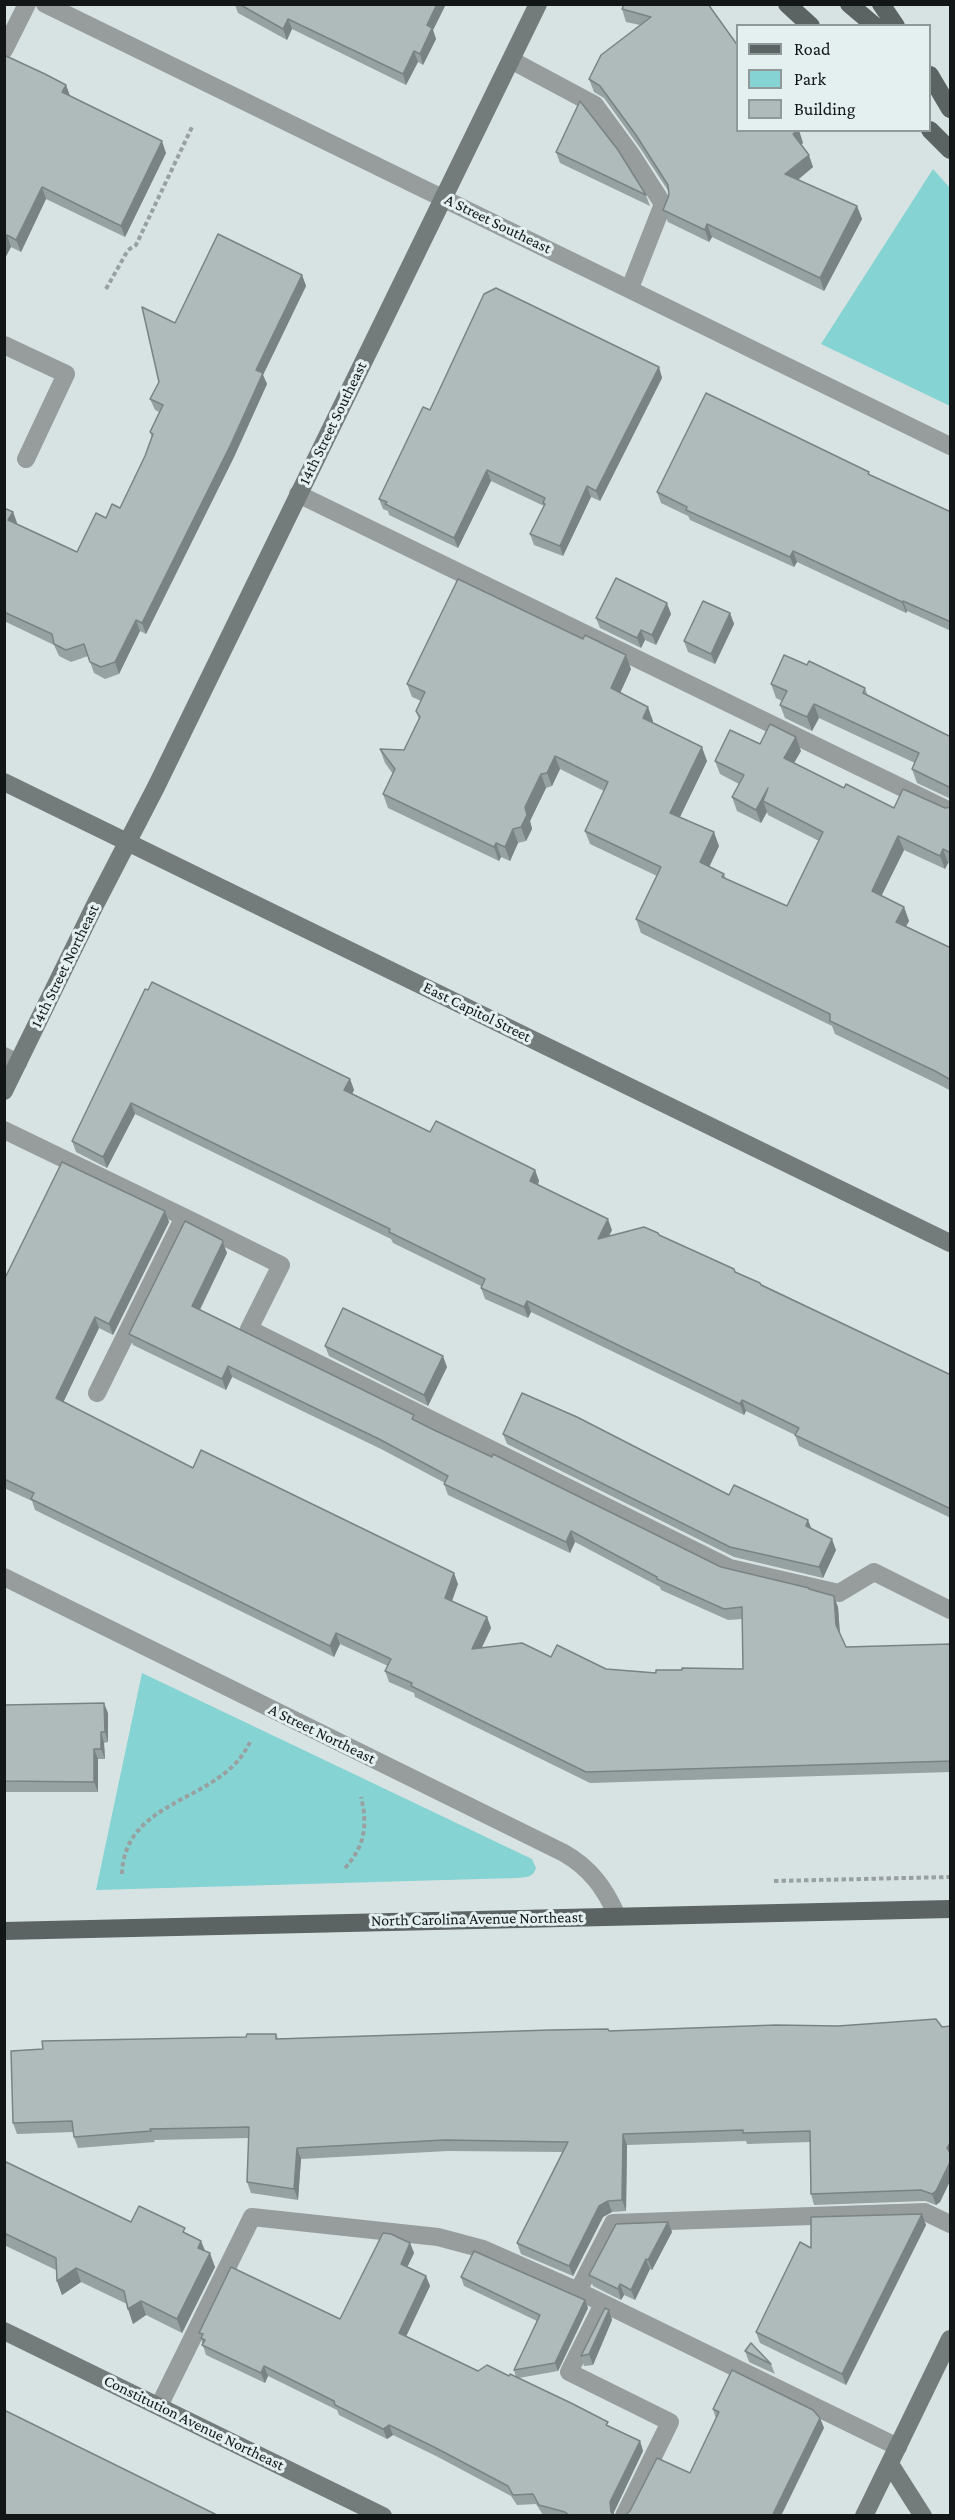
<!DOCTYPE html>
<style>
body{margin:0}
#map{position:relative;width:955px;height:2520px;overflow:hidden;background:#d7e3e2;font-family:"Crimson Pro",serif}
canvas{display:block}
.frame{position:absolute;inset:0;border:6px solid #121616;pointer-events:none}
.legend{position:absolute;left:736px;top:24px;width:195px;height:108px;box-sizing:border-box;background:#e4f0f0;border:2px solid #909999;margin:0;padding:8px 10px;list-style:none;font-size:18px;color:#121616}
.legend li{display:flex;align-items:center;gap:12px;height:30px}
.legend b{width:30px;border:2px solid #909999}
</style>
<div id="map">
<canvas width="955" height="2520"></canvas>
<div class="frame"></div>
<ul class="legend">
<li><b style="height:8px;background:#5b6463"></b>Road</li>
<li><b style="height:16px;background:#85d3d3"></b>Park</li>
<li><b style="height:16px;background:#afbbbb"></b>Building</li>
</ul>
</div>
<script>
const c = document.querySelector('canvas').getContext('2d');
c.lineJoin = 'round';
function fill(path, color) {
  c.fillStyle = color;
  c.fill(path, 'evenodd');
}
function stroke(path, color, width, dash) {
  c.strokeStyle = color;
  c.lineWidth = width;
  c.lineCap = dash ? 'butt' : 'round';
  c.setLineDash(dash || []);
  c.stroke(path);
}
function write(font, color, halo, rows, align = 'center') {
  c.font = font + ' "Crimson Pro",serif';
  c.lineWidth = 6;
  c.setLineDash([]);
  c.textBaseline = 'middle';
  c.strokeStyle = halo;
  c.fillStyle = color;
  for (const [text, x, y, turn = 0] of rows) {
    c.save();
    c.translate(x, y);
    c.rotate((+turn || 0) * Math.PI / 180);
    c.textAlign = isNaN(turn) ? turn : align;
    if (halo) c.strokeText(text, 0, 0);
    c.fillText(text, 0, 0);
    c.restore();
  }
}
fill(new Path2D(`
 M 933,169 L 950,188 L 950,406 L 821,344 Z
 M 142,1673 L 532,1859 L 536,1868 C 533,1878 526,1877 516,1878 L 96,1890 Z`), '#85d3d3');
stroke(new Path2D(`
 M 106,289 L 128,250 L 136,245 L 193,125
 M 345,1868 C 365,1846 368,1825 361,1797
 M 122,1874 C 124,1808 196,1803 234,1765 C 241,1758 246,1750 250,1742
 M 774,1881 L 950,1877`), '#98a1a0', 4, [4.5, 3]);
stroke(new Path2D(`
 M 4,50 L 27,4
 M 511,60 L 595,105 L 631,154 L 663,204 L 630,288
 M 4,345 L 66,374 L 26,459
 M 298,494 L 950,811
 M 4,1056 L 18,1063
 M 4,1130 L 184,1217
 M 97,1393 L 184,1217 L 281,1265 L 249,1329 L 730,1568 L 839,1593 L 874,1572 L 950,1610
 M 578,2291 L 613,2223 L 925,2212 L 950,2224
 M 603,2304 L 569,2372 L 670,2422 L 624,2516
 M 159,2406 L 252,2217 L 438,2237 L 483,2249 L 578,2291 L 898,2447`), '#979c9c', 18);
stroke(new Path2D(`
 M 45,4 L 950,446
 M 4,1577 L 564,1853 C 590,1868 605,1888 617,1916`), '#979c9c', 18);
stroke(new Path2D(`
 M 4,782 L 950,1243
 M 4,1091 L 96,903 L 156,787 L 538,4
 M 4,2331 L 383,2516
 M 890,2464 L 923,2516
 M 864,2516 L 950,2339`), '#747b7b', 18);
stroke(new Path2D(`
 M 787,4 L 811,26
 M 849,4 L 875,26
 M 881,4 L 896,26
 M 930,75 L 950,109
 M 930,130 L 950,150
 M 4,1931 L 950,1909`), '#5b6463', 18);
fill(new Path2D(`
 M 233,4 L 446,4 L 433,30 L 436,39 L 423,65 L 418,62 L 406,85 L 292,29 L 287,40 L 238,13 L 235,5 Z
 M 708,4 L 803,143 L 801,144 L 813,167 L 798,180 L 857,206 L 862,219 L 824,291 L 712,237 L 709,242 L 668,222 L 663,210 L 669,195 L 669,192 L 640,148 L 604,98 L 594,92 L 589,79 L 640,25 L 626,22 L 622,9 Z
 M 4,55 L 66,85 L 70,96 L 166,153 L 125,237 L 46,199 L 21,252 L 11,247 L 4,260 Z
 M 556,152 L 646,195 L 650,206 L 560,163 Z
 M 302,275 L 306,286 L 263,375 L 267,384 L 234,457 L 146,634 L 140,631 L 119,674 L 105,679 L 94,673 L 88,656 L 71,662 L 59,656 L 54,645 L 4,621 L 4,508 L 13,512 L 17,523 L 17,524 L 77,552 L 106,518 L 120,508 L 145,456 L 152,438 L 150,432 L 159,412 L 155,410 L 150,399 L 159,382 L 175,323 Z
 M 659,367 L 662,378 L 600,501 L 591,497 L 563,556 L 534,545 L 530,534 L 544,506 L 491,481 L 458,548 L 389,515 L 388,511 L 383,509 L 379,499 L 430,410 Z
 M 870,475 L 951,512 L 951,631 L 907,611 L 906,613 L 797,562 L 794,567 L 690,520 L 688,516 L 661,503 L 657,492 Z
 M 730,613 L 734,624 L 715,664 L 688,652 L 684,641 Z
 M 671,614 L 656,645 L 645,640 L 641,648 L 600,628 L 596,618 Z
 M 807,665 L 865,688 L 868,696 L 951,737 L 951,799 L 917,783 L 912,769 L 915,763 L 819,718 L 812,731 L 785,718 L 780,705 L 782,701 L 776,698 L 771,684 Z
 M 631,669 L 620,693 L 653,721 L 652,723 L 707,761 L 680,817 L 719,846 L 709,867 L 724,874 L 726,879 L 787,906 L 819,841 L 768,815 L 767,812 L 761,823 L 737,811 L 732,797 L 739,784 L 720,774 L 715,761 L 760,744 L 801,751 L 794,763 L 844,788 L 894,808 L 945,808 L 951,807 L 951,864 L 948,863 L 945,869 L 904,850 L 881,896 L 904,907 L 909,921 L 906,926 L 951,948 L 951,1091 L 940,1085 L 835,1034 L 832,1026 L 641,933 L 636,919 L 657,876 L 590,844 L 585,831 L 604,791 L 560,769 L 552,786 L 546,788 L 530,821 L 532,829 L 526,841 L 518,843 L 510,861 L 501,857 L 499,861 L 388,808 L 383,794 L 393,774 L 385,763 L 380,749 L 404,750 L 419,719 L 416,711 L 421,701 L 412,697 L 407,684 Z
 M 145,989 L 350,1079 L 354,1090 L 352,1094 L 430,1132 L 535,1170 L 539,1181 L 538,1185 L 612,1230 L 609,1236 L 659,1235 L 951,1375 L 951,1518 L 799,1446 L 795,1435 L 746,1411 L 744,1415 L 531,1312 L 528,1318 L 485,1299 L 481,1288 L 481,1286 L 393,1243 L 391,1239 L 135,1114 L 107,1168 L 76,1152 L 72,1141 Z
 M 165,1211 L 169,1222 L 113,1335 L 99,1328 L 63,1402 L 193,1468 L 458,1584 L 452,1601 L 487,1617 L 491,1628 L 482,1647 L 551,1657 L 606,1669 L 656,1673 L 682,1670 L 743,1669 L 742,1619 L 728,1620 L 661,1590 L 660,1587 L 575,1542 L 570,1553 L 448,1495 L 444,1484 L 445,1483 L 383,1450 L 232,1377 L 226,1390 L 133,1345 L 129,1334 L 226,1251 L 227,1253 L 200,1310 L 417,1421 L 721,1567 L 809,1588 L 810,1590 L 838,1607 L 840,1634 L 846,1647 L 951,1644 L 951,1772 L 590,1783 L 415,1697 L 414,1693 L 389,1682 L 385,1671 L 388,1666 L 340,1644 L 334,1657 L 35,1510 L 32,1501 L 4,1488 L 4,1280 Z
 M 325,1346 L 447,1367 L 428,1406 L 329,1356 Z
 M 503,1434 L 729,1495 L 812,1528 L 836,1550 L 823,1578 L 734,1557 L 507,1444 Z
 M 4,1705 L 108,1713 L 108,1742 L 104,1743 L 105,1759 L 98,1759 L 98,1792 L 6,1792 L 4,1793 Z
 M 951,2026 L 951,2179 L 940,2202 L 936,2205 L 925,2201 L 814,2205 L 811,2194 L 810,2142 L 747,2144 L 746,2141 L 627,2145 L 626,2211 L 612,2212 L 603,2217 L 573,2276 L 521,2254 L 517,2243 L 562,2152 L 448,2151 L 301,2159 L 298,2200 L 251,2193 L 247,2182 L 249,2138 L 154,2140 L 155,2142 L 78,2148 L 74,2137 L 73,2132 L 17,2134 L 13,2123 L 246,2037 L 276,2034 L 278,2039 L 609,2031 Z
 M 4,2161 L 131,2222 L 187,2234 L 205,2251 L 215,2267 L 182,2333 L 146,2315 L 133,2324 L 127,2304 L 81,2282 L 62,2295 L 57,2281 L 56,2270 L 4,2245 Z
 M 922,2214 L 926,2225 L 846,2385 L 760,2343 L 756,2332 L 811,2248 Z
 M 668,2222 L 672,2232 L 652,2270 L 650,2269 L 635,2300 L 624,2295 L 621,2300 L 593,2286 L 589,2275 Z
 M 410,2243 L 414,2253 L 407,2267 L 426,2276 L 430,2286 L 406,2336 L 478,2371 L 516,2377 L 514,2370 L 537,2321 L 464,2286 L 461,2277 L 588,2308 L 558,2371 L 519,2378 L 610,2427 L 640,2441 L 643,2451 L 614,2512 L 614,2514 L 615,2516 L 545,2516 L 543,2515 L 536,2504 L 517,2505 L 511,2496 L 438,2457 L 393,2435 L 387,2439 L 339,2415 L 337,2410 L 268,2376 L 265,2383 L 206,2355 L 199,2333 L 340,2319 Z
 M 609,2310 L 612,2320 L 593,2365 L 584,2366 L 581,2356 Z
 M 745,2351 L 771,2364 L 775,2374 L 749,2362 Z
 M 713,2409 L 820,2418 L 824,2428 L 690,2473 L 716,2419 Z`), '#96a1a1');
fill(new Path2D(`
 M 437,4 L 446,4 L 433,30 L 436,39 L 423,65 L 420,54 L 427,25 Z
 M 288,19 L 292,29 L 287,40 L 283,29 Z
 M 414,51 L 418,62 L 406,85 L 403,74 Z
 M 66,85 L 70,96 L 62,92 Z
 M 799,130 L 803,143 L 798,147 L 793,134 Z
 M 162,141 L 166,153 L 125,237 L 121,226 Z
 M 809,155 L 813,167 L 790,186 L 785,174 Z
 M 42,187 L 46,199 L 21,252 L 16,240 Z
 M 857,206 L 862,219 L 824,291 L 820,278 Z
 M 707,224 L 712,237 L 709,242 L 705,230 Z
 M 7,235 L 11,247 L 4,260 L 4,240 Z
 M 302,275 L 306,286 L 263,375 L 267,384 L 234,457 L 146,634 L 142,623 L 256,370 Z
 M 659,367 L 662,378 L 600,501 L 596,491 Z
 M 487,470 L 491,481 L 458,548 L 454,538 Z
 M 587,486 L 591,497 L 563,556 L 560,546 Z
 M 13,512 L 17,523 L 12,531 L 8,520 Z
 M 793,551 L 797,562 L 794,567 L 790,557 Z
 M 903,601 L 907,611 L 906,613 L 902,602 Z
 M 667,603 L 671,614 L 656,645 L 652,635 Z
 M 730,613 L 734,624 L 715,664 L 711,654 Z
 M 136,620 L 140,631 L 119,674 L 115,662 Z
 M 641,630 L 645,640 L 641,648 L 637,638 Z
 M 626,655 L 631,669 L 616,702 L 611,688 Z
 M 814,704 L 819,718 L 812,731 L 807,717 Z
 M 648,707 L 653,721 L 648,732 L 643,718 Z
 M 796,737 L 801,751 L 789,771 L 784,758 Z
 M 702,747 L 707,761 L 675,827 L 670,813 Z
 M 555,756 L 560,769 L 552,786 L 547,773 Z
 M 541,774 L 546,788 L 530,821 L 532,829 L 526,841 L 521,827 L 525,807 Z
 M 768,788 L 763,801 L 767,812 L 761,823 L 756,810 Z
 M 513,829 L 518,843 L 510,861 L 505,847 Z
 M 714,832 L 719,846 L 705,876 L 700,862 Z
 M 898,836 L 904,850 L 877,905 L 872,891 Z
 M 496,843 L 501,857 L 499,861 L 494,847 Z
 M 943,849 L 948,863 L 945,869 L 940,856 Z
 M 904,907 L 909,921 L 901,936 L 896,922 Z
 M 350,1079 L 354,1090 L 348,1101 L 344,1090 Z
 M 131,1103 L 135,1114 L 107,1168 L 103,1157 Z
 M 535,1170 L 539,1181 L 534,1192 L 530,1181 Z
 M 165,1211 L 169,1222 L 113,1335 L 109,1324 Z
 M 608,1219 L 612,1230 L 602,1250 L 598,1239 Z
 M 222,1240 L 227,1253 L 196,1317 L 192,1306 Z
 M 527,1301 L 531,1312 L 528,1318 L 524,1307 Z
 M 95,1317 L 99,1328 L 60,1409 L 56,1398 Z
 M 443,1356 L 447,1367 L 428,1406 L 424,1395 Z
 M 228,1366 L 232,1377 L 226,1390 L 222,1379 Z
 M 742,1400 L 746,1411 L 744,1415 L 740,1404 Z
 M 808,1520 L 812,1530 L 806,1526 Z
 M 571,1531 L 575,1542 L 570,1553 L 566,1542 Z
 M 832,1539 L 836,1550 L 823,1578 L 819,1567 Z
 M 454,1573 L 458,1584 L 449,1609 L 445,1598 Z
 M 834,1596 L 838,1607 L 840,1636 L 836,1625 Z
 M 487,1617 L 491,1628 L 476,1660 L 472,1649 Z
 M 336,1633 L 340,1644 L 334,1657 L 330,1646 Z
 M 104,1703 L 108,1713 L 108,1742 L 105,1732 Z
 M 101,1732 L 104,1743 L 105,1759 L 101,1749 Z
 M 94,1749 L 98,1759 L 98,1792 L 94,1782 Z
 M 623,2134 L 627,2145 L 626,2211 L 622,2200 Z
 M 951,2141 L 951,2157 L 947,2148 Z
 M 297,2148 L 301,2159 L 298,2200 L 294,2189 Z
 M 951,2160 L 951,2179 L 940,2202 L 936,2205 L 932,2194 Z
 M 608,2201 L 612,2212 L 603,2217 L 573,2276 L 569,2266 L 599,2206 Z
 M 922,2214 L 926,2225 L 846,2385 L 842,2374 Z
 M 668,2222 L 672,2232 L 652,2270 L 648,2260 Z
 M 201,2241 L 207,2255 L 198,2248 Z
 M 410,2243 L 414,2253 L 404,2274 L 401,2264 Z
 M 210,2253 L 215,2267 L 182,2333 L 177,2319 Z
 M 646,2259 L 650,2269 L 635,2300 L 631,2290 Z
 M 76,2268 L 81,2282 L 62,2295 L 57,2281 Z
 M 426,2276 L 430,2286 L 403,2343 L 399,2333 Z
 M 620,2284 L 624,2295 L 621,2300 L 618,2289 Z
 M 585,2300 L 588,2308 L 558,2371 L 555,2363 Z
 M 141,2301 L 146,2315 L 133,2324 L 128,2309 Z
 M 609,2310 L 612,2320 L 593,2365 L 589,2354 Z
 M 264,2366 L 268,2376 L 265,2383 L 261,2373 Z
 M 820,2418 L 824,2428 L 781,2516 L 772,2516 Z
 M 389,2425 L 393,2435 L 387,2439 L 383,2429 Z
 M 640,2441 L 643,2451 L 614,2512 L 614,2516 L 611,2512 L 610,2502 Z`), '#7a8383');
const building = new Path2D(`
 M 239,4 L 437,4 L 427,25 L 432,28 L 420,54 L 414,51 L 403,74 L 288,19 L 283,29 Z
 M 624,4 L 708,4 L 738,46 L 738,130 L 798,130 L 793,134 L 809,155 L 785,174 L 857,206 L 820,278 L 707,224 L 705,230 L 663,210 L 669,195 L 668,185 L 636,135 L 600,86 L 589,79 L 601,55 L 651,17 L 622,9 Z
 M 4,55 L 45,74 L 66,85 L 62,92 L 162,141 L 121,226 L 42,187 L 16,240 L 7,235 L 4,240 Z
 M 580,101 L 618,150 L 646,195 L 556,152 Z
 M 218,234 L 302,275 L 256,370 L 263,373 L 230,446 L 142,623 L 136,620 L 115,662 L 101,667 L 90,662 L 84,644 L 66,650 L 54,644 L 52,634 L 4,612 L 4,508 L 13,512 L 8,520 L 77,552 L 96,513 L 106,518 L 112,504 L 120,508 L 145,456 L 153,434 L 150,432 L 163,405 L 150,399 L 159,382 L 142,307 L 175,323 Z
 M 496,288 L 659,367 L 596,491 L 587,486 L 560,546 L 530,534 L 545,504 L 543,503 L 545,498 L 487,470 L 454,538 L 385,504 L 387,502 L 379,499 L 423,407 L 430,410 L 484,294 Z
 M 706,393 L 869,472 L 868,474 L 951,512 L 951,622 L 903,601 L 902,602 L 793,551 L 790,557 L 686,510 L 687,507 L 657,492 Z
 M 616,578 L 667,603 L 652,635 L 641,630 L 637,638 L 596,618 Z
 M 458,579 L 583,639 L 585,635 L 626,655 L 611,688 L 648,707 L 643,718 L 702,747 L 670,813 L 714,832 L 700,862 L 724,874 L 722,877 L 787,906 L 823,832 L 763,801 L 768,788 L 756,810 L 732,797 L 744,775 L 715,761 L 730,730 L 760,744 L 770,724 L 796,737 L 784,758 L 844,788 L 846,784 L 894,808 L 903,789 L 945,808 L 951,807 L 951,853 L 943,849 L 940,856 L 898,836 L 872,891 L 904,907 L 896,922 L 951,948 L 951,1080 L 935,1071 L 830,1021 L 830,1014 L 636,919 L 661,867 L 585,831 L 608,782 L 555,756 L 547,773 L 541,774 L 525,807 L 527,815 L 521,827 L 513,829 L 505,847 L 496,843 L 494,847 L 383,794 L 395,769 L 380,749 L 404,750 L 420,717 L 416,711 L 425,692 L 407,684 Z
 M 703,601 L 730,613 L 711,654 L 684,641 Z
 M 784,655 L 807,665 L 809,661 L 865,688 L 863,693 L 951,737 L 951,788 L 912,769 L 919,753 L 814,704 L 807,717 L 780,705 L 787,691 L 771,684 Z
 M 152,982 L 350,1079 L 344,1090 L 430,1132 L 436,1121 L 535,1170 L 530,1181 L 608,1219 L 598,1239 L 644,1227 L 658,1233 L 659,1235 L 734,1269 L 735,1272 L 760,1283 L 761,1285 L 951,1375 L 951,1509 L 795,1435 L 799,1428 L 742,1400 L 740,1404 L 527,1301 L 524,1307 L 481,1288 L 485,1279 L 389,1232 L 390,1229 L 131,1103 L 103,1157 L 72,1141 L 145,989 L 148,990 Z
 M 62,1162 L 165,1211 L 109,1324 L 95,1317 L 56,1398 L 193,1468 L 201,1450 L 454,1573 L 445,1598 L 487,1617 L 472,1649 L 522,1643 L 551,1657 L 557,1645 L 606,1669 L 656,1673 L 656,1670 L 682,1670 L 682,1668 L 743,1669 L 742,1607 L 724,1609 L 657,1579 L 657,1577 L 571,1531 L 566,1542 L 444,1484 L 448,1476 L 379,1439 L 228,1366 L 222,1379 L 129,1334 L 185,1221 L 222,1240 L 223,1242 L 192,1306 L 414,1415 L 412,1419 L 434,1430 L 492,1457 L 493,1454 L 721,1567 L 809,1588 L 809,1589 L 834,1596 L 836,1625 L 846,1647 L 951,1644 L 951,1761 L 586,1772 L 411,1686 L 412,1683 L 385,1671 L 391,1659 L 336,1633 L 330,1646 L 31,1499 L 34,1493 L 4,1479 L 4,1280 Z
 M 343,1308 L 443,1356 L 424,1395 L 325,1346 Z
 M 522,1393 L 577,1417 L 729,1495 L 734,1485 L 808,1520 L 806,1526 L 832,1539 L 819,1567 L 730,1547 L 503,1434 Z
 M 104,1703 L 105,1732 L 101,1732 L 101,1749 L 94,1749 L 94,1782 L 4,1781 L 4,1705 Z
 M 936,2019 L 942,2027 L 951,2026 L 951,2141 L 947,2148 L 951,2154 L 951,2160 L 936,2191 L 932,2194 L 921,2190 L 811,2194 L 810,2131 L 743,2133 L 743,2130 L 623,2134 L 622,2200 L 608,2201 L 599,2206 L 569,2266 L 517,2243 L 568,2142 L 444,2140 L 297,2148 L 294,2189 L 247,2182 L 249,2127 L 150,2129 L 151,2131 L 74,2137 L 72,2121 L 13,2123 L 11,2051 L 43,2049 L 42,2041 L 246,2037 L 247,2034 L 276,2034 L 276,2039 L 550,2030 L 608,2029 L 609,2031 L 776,2025 L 838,2026 Z
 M 4,2161 L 131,2222 L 139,2206 L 185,2228 L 183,2232 L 201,2241 L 198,2248 L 210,2253 L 177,2319 L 141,2301 L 128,2309 L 124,2291 L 76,2268 L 57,2281 L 56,2258 L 4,2233 Z
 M 922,2214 L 842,2374 L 756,2332 L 800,2242 L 811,2248 L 811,2217 Z
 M 668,2222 L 648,2260 L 646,2259 L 631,2290 L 620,2284 L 618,2289 L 589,2275 L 616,2224 Z
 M 383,2233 L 391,2234 L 410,2243 L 401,2264 L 426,2276 L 399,2333 L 478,2371 L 487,2365 L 509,2376 L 510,2374 L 571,2403 L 608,2422 L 606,2425 L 640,2441 L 610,2502 L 611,2512 L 615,2516 L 570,2516 L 565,2512 L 539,2505 L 533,2494 L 513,2495 L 508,2486 L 434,2447 L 389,2425 L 383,2429 L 335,2405 L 334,2401 L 264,2366 L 261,2373 L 202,2345 L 205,2340 L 201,2338 L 203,2334 L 199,2333 L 231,2267 L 340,2319 Z
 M 474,2251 L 585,2300 L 555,2363 L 514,2370 L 540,2315 L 461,2277 Z
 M 605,2308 L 609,2310 L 589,2354 L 581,2356 Z
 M 751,2343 L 771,2364 L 745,2351 Z
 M 732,2370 L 813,2410 L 820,2418 L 772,2516 L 624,2516 L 630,2511 L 657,2458 L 690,2473 L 719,2412 L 713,2409 Z
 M 4,2410 L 219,2516 L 4,2516 Z`);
fill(building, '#afbbbb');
stroke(building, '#7a8383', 1.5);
write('16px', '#121616', '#e4f0f0', [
 ["A Street Southeast",498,224,26],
 ["14th Street Southeast",333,423,-64],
 ["14th Street Northeast",65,966,-64],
 ["East Capitol Street",477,1012,26],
 ["A Street Northeast",322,1734,26],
 ["North Carolina Avenue Northeast",477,1919,-1],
 ["Constitution Avenue Northeast",194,2423,26]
]);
</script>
